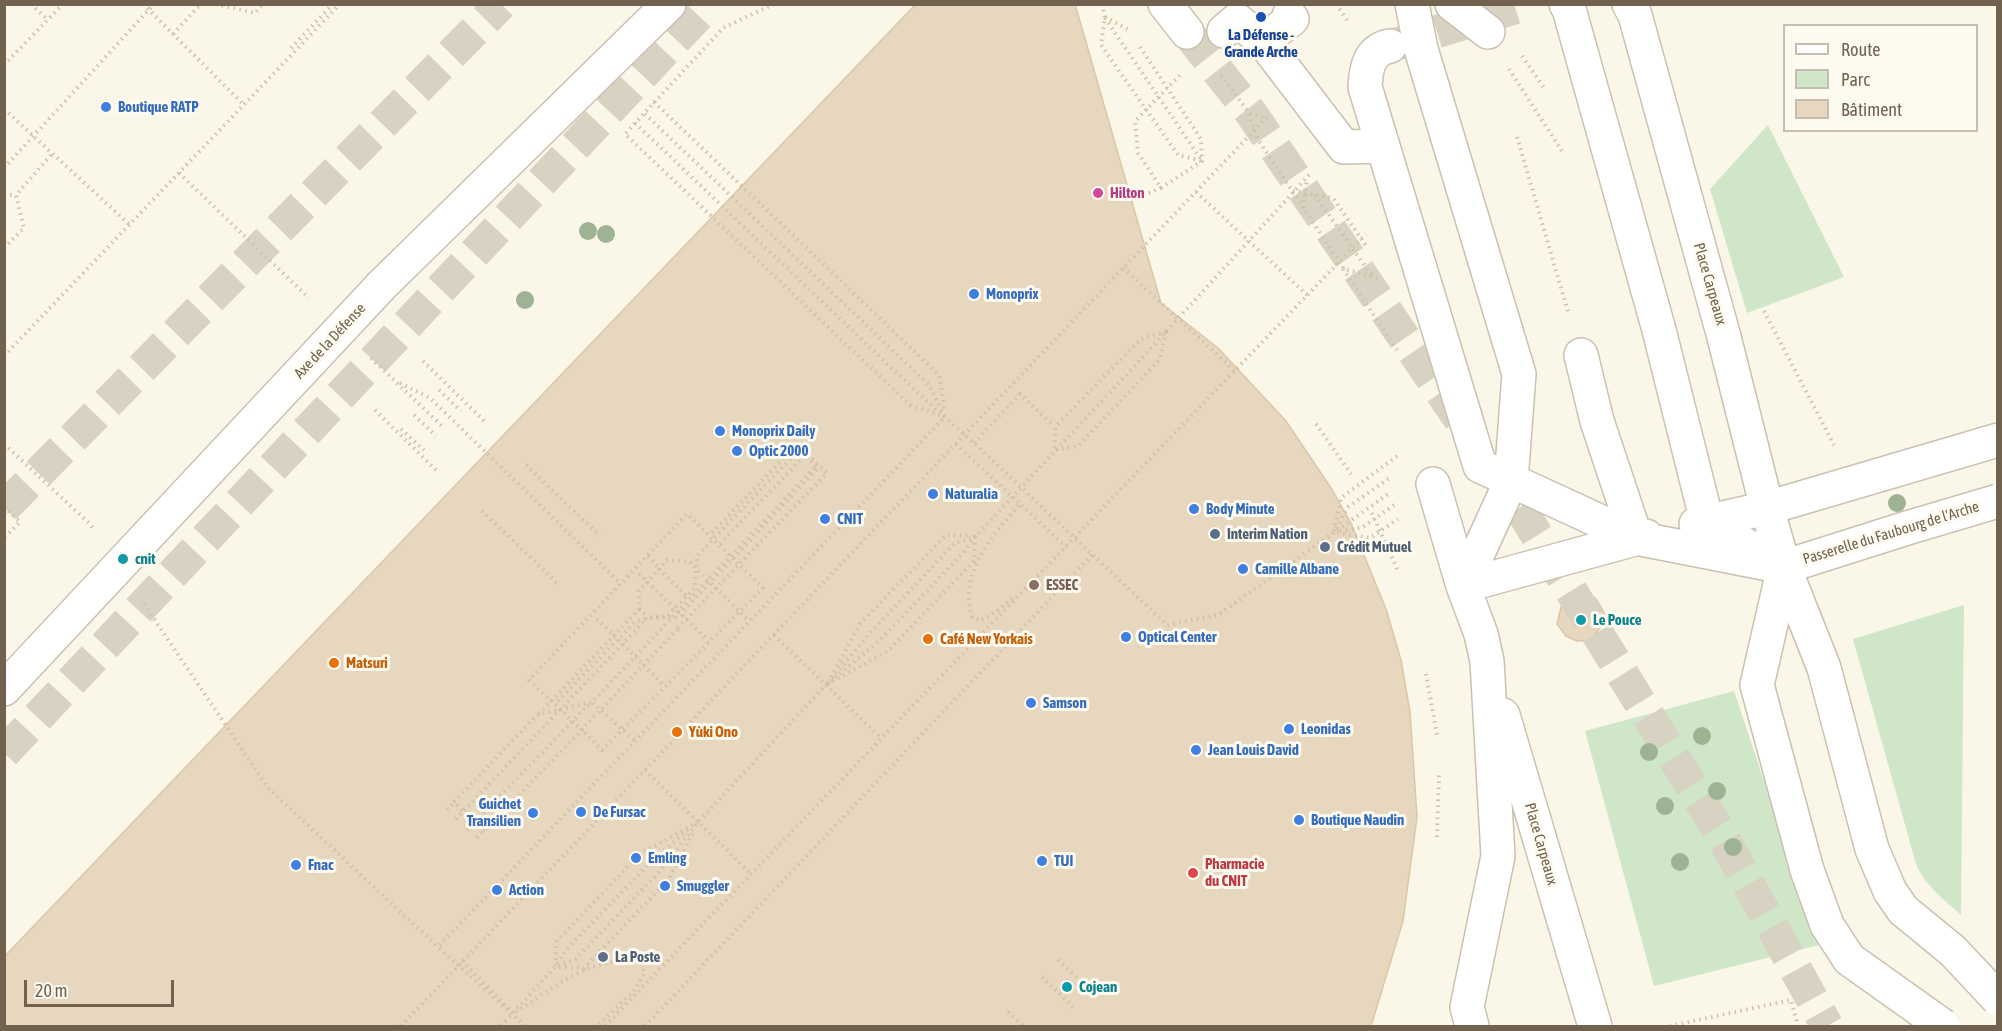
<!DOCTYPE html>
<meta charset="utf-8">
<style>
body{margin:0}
#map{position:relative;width:2002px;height:1031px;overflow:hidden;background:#faf7e9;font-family:"Asap Condensed",sans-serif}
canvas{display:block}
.frame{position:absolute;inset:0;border:6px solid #716250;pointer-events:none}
.legend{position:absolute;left:1783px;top:24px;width:195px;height:108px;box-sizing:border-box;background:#fdfaef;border:2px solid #c5bdaf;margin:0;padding:8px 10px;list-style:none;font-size:18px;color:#716250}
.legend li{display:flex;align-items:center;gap:12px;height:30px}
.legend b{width:30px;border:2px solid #c5bdaf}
.scale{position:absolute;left:24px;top:980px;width:150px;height:27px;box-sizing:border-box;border:3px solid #716250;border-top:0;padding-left:8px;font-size:18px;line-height:21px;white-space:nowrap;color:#716250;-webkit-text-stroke:4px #fdfaef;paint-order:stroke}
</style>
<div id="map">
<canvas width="2002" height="1031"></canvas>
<div class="frame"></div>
<ul class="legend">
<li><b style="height:8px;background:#fff"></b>Route</li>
<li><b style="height:16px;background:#cfe6c9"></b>Parc</li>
<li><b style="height:16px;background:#e7d7bf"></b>Bâtiment</li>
</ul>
<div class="scale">20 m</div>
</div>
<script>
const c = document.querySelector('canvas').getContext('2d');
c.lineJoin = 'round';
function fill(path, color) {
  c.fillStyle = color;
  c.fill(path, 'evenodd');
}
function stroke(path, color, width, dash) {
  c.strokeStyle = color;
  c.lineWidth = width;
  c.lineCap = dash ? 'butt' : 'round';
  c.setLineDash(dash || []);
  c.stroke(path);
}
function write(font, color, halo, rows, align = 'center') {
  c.font = font + ' "Asap Condensed",sans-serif';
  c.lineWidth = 6;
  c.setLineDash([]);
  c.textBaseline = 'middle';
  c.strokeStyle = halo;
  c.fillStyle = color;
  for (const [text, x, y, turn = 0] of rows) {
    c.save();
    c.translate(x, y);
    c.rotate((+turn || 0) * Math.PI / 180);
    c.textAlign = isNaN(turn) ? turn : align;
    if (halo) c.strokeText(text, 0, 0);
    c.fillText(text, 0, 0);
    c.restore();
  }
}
fill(new Path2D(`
 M 1768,125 L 1844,277 L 1747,313 L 1710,189 Z
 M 1964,605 L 1961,915 C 1944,899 1925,886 1916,864 L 1853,639 Z
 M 1734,691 L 1819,945 L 1654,986 L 1585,731 Z`), '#cfe6c9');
const building = new Path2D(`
 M 916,4 L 1075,4 L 1161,303 L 1218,348 L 1286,421 L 1331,488 L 1351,523 L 1386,609 L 1401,660 L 1410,712 L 1417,817 L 1403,921 L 1371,1026 L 4,1026 L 4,957 Z
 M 1580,586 L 1597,600 L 1607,618 L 1591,640 L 1577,641 L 1566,636 L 1557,624 L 1561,607 Z`);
fill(building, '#e7d7bf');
stroke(building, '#dcc6a6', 1.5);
stroke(new Path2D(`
 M 1187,32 L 1251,113 L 1465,427
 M 1390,46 L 1527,4
 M 1492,467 L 1520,508 L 1718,829 L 1827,1026
 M 4,753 L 709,4`), '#d8d2c3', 33, [33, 16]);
stroke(new Path2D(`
 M 4,508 L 501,4`), '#d8d2c3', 33, [33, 16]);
const minor = new Path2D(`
 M 1165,4 L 1187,32
 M 1412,4 L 1421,49 L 1519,374 L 1511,481 L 1463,586
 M 1452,4 L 1488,32
 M 1566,4 L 1569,9 L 1659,330 L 1707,522 L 1761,554
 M 1224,31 L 1237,20 L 1263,41 L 1344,147 L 1383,146
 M 1263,41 L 1292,19 L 1289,16
 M 1390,46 C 1369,50 1366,68 1365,87 L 1480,466 L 1636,538 L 1784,567 L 1767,508 L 1724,337 L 1635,15 L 1629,4
 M 1581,355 L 1597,421 L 1636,538
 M 1433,484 L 1463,586 L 1481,634 L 1487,661 L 1498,856 L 1467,1007 L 1472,1026
 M 1696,524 L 1767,508 L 1998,440
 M 1784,567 L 1757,685 L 1807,870 L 1827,925
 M 1784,567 L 1824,668 L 1872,849 L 1890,891
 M 1784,567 L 1907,528
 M 1463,586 L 1646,536
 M 4,689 L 382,285 L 669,4
 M 1503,715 L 1595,1026`);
stroke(minor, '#cbc1b0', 36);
stroke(new Path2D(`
 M 31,4 L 48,20
 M 143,4 L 244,105
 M 216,4 L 255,13 L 263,4
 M 774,4 L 723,28 L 625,134 L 910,405 L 943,416
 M 1102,4 L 1105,17 L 1101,45 L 1178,155 L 1202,161 L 1105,18
 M 1336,4 L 1347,20
 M 1105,17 L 1129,30
 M 173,34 L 201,4
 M 1140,47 L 1201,139 L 1202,161 L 1161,188 L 1138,153 L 1135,121 L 1181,74
 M 291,48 L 333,4
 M 1522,56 L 1545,89
 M 4,65 L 63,4
 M 1509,69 L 1562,151
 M 1221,75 L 1249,113 L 1257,138 L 1344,269 L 1377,278
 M 654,102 L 939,375 L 945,411
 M 4,109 L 130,225
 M 1250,113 L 1265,118
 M 635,123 L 920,395 L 974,443 L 1167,625 L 1218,615 L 1391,492
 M 1517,137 L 1569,315
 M 4,168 L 154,4
 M 179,173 L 309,298
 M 1293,191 L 1333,198 L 1367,247
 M 1196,192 L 1307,295
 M 4,195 L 16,195
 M 1315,195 L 1372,276
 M 1132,200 L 1161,188
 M 1303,208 L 1307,179
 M 4,248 L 24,228 L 16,195 L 52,154
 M 1123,268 L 1235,371
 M 1343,269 L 1397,350
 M 1764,311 L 1834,445
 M 1166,332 L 1160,359 L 1078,446 L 1054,450 L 1056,426 L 1141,339 Z
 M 4,356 L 340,4
 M 371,358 L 444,428
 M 423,361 L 485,422
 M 400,383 L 430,398 L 621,584
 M 439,390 L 461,411
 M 375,410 L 437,471
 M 414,415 L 436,436
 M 1316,424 L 1351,474
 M 401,429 L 424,450
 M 974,443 L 1020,394 L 1051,423
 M 4,444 L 89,523 L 94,530
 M 956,444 L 1066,547
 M 1397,456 L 1341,498 L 1334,532 L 1370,538 L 1398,519
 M 526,465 L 600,536
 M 4,507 L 20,522 L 4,538
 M 482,511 L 558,584
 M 1372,513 L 1398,571
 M 1336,528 L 1348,507 L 1391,477
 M 1340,531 L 1363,527 L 1394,505
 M 975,537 L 974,561 L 888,651 L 826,685 L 870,633 L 955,543 Z
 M 720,544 L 806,454
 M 648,556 L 659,568
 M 659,569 L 687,596
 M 639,574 L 709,641
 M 1012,598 L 1000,609 L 981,621 L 972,617 C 958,572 993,535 1020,504
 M 144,604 L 268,788 L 438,947
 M 639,609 L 648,617
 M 597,619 L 665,686
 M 678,628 L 827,473 L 797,444 L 710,535
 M 774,635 L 882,739
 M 1426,674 L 1437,735
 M 831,677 L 860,624 L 946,535 L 971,536
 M 539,714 L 639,609 L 639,591 L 667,560 L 690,562 L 749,621
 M 581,730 L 680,627
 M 634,740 L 592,702 L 817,465
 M 645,770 L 751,874
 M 447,810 L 455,802
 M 456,819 L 637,629 L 648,617 L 677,618 L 818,468 L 799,450 L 697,556 L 695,588 L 668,615 L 636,621 L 555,704
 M 475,822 L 590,703
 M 698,822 L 640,854 L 557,941 L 555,967 L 576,959 L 659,872 L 698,822 L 826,685 L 878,642 L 964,552 L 975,537 L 1141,359 L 1310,174
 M 467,830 L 475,822
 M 484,831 L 454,802 L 537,715 L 592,702
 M 1437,837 L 1439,773
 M 477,838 L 582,730 L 529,680 L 687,514 L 763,588 L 602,750 L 582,730
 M 1058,960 L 1090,990
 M 462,961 L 510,1010
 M 559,967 L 584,968 L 668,880 L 694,831
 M 1042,977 L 1073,1007
 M 516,1012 C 552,989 594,952 641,964 L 645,973 L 633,992 L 597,1026
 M 1008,1012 L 1023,1026
 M 401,1026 L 1267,117
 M 501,1026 L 555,967 L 566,950 L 650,863 L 690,828
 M 525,1026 L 438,947 L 945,417 L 929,385 L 644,113
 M 605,1026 L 1366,234
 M 645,1026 L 1093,554
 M 1670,1026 L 1791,1000 L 1798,1026`), '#d1c0a7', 4, [1.5, 4.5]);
stroke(minor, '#fff', 33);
const minorBridge = new Path2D(`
 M 1907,528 L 1998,501
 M 1890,891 L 1903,910 L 1953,951 L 1998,999
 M 1827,925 L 1849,959 L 1943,1026`);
stroke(minorBridge, '#cbc1b0', 36, []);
stroke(minorBridge, '#fff', 33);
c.fillStyle = '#9db393';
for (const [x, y] of [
 [588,231],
 [606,234],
 [525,300],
 [1897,503],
 [1702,736],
 [1649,752],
 [1717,791],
 [1665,806],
 [1733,847],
 [1680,862]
]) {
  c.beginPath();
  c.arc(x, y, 9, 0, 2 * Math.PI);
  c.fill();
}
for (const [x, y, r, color] of [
 [1261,17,6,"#1a4fb4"],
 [106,107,6,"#3f7fe0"],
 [1098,193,6,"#d1479c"],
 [974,294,6,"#3f7fe0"],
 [720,431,6,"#3f7fe0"],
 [737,451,6,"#3f7fe0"],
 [933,494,6,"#3f7fe0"],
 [1194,509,6,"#3f7fe0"],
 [825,519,6,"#3f7fe0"],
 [1215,534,6,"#5c6f8a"],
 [1325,547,6,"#5c6f8a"],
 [123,559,6,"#0f9aa8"],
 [1243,569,6,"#3f7fe0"],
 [1034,585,6,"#8d6e63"],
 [1581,620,6,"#0f9aa8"],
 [1126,637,6,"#3f7fe0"],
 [928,639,6,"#e8710a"],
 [334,663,6,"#e8710a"],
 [1031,703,6,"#3f7fe0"],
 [1289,729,6,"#3f7fe0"],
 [677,732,6,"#e8710a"],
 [1196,750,6,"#3f7fe0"],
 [581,812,6,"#3f7fe0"],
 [533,813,6,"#3f7fe0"],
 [1299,820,6,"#3f7fe0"],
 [636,858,6,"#3f7fe0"],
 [1042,861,6,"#3f7fe0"],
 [296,865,6,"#3f7fe0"],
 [1193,873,6,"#e0444e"],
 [665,886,6,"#3f7fe0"],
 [497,890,6,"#3f7fe0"],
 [603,957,6,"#5c6f8a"],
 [1067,987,6,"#0f9aa8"]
]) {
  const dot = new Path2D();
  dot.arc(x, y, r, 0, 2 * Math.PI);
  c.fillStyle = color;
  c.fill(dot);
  stroke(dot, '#fdfaef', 2);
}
write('bold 15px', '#164399', '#fdfaef', [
 ["La Défense -",1261,35],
 ["Grande Arche",1261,52]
]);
write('bold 15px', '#366cbe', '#fdfaef', [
 ["Boutique RATP",118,107],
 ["Monoprix",986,294],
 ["Monoprix Daily",732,431],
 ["Optic 2000",749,451],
 ["Naturalia",945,494],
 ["Body Minute",1206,509],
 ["CNIT",837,519],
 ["Camille Albane",1255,569],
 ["Optical Center",1138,637],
 ["Samson",1043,703],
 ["Leonidas",1301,729],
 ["Jean Louis David",1208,750],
 ["Guichet",521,804,"right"],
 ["Transilien",521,821,"right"],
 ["De Fursac",593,812],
 ["Boutique Naudin",1311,820],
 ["Emling",648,858],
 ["TUI",1054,861],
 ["Fnac",308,865],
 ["Smuggler",677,886],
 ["Action",509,890]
], 'left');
write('bold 15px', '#b23c85', '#fdfaef', [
 ["Hilton",1110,193]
], 'left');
write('15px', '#716250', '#fdfaef', [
 ["Place Carpeaux",1710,284,74],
 ["Axe de la Défense",330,341,-47],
 ["Passerelle du Faubourg de l'Arche",1891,533,-17],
 ["Place Carpeaux",1541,844,74]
]);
write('bold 15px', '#4e5e75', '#fdfaef', [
 ["Interim Nation",1227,534],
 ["Crédit Mutuel",1337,547],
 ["La Poste",615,957]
], 'left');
write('bold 15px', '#0d838f', '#fdfaef', [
 ["cnit",135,559],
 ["Le Pouce",1593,620],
 ["Cojean",1079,987]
], 'left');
write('bold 15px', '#785e54', '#fdfaef', [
 ["ESSEC",1046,585]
], 'left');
write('bold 15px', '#c56008', '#fdfaef', [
 ["Café New Yorkais",940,639],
 ["Matsuri",346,663],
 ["Yùki Ono",689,732]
], 'left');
write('bold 15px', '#be3a42', '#fdfaef', [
 ["Pharmacie",1205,864],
 ["du CNIT",1205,881]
], 'left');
</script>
